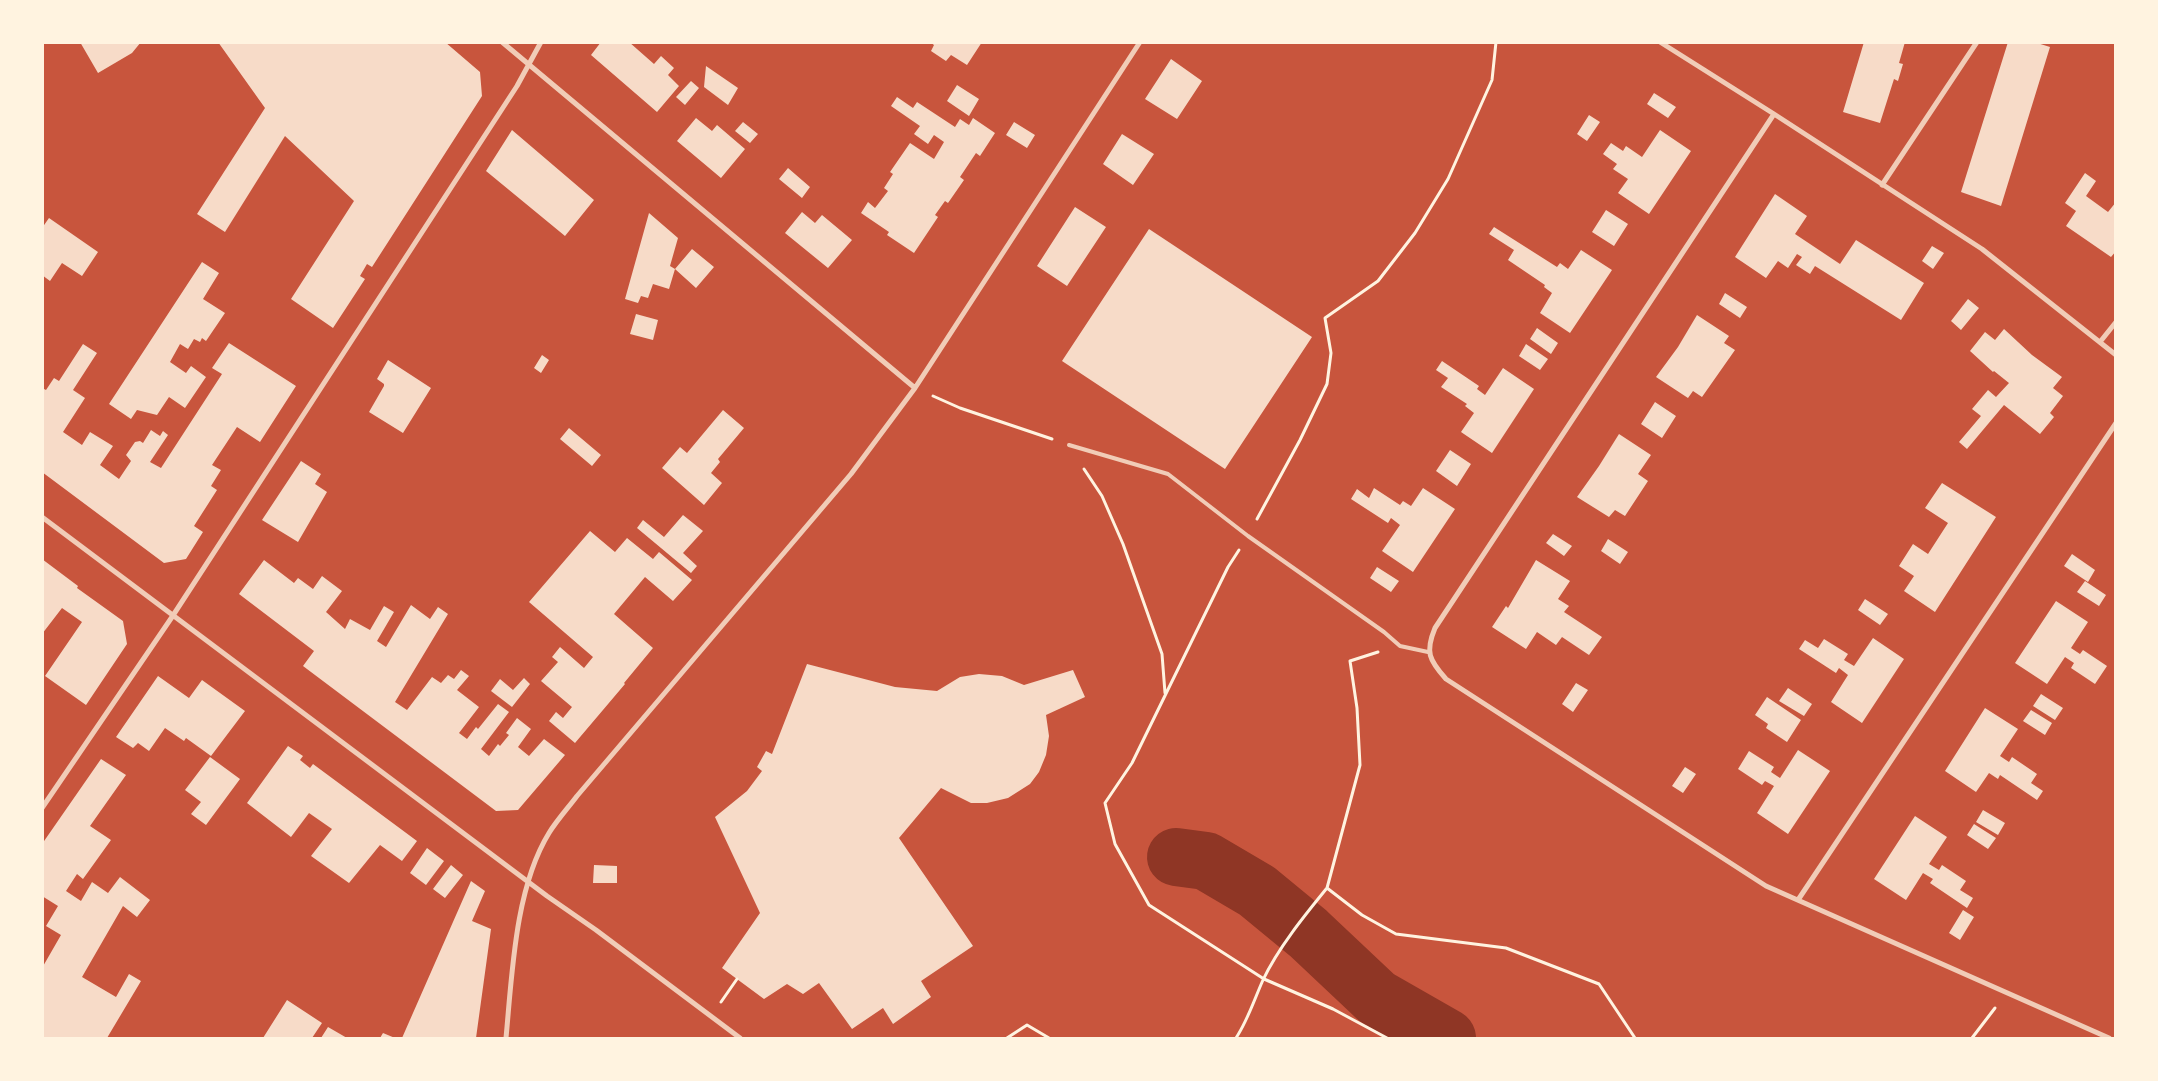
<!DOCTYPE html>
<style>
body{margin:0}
#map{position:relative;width:2158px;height:1081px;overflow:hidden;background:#c8553d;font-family:Figtree,sans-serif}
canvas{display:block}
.frame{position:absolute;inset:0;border:44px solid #fff3e0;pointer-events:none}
</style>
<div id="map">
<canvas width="2158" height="1081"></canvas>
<div class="frame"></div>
</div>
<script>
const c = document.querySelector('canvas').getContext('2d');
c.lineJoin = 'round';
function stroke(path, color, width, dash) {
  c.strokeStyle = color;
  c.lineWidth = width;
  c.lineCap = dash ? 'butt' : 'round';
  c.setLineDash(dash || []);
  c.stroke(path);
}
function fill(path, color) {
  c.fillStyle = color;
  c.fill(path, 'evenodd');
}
stroke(new Path2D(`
 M 1176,857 L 1206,861 L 1257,891 L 1308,933 L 1377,998 L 1447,1038`), '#8f3625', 58);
fill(new Path2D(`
 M 80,42 L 141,42 L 132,53 L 98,73 Z
 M 218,42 L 445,42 L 480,72 L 482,96 L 372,267 L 367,264 L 360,276 L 365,279 L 333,328 L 291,299 L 354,201 L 285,136 L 225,232 L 197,214 L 265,108 Z
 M 601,42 L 629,42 L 654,64 L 661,56 L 674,68 L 668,75 L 679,86 L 657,112 L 591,55 Z
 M 930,42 L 982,42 L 967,65 L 951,55 L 946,61 L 931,51 L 934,45 Z
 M 1864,42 L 1905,42 L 1899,63 L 1903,64 L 1898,81 L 1894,79 L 1880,123 L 1843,112 Z
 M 2008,42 L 2034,42 L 2050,47 L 2001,206 L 1961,192 Z
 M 1171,59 L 1202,81 L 1177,119 L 1145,99 Z
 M 706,66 L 738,88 L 728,105 L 704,87 Z
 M 691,81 L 699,88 L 685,105 L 676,97 Z
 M 957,85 L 979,99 L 969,116 L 947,101 Z
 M 1654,93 L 1676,107 L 1668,118 L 1647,104 Z
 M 897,97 L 913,108 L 917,102 L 955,127 L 960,119 L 969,125 L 973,118 L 995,133 L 980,156 L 976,153 L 960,177 L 964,180 L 948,203 L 945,201 L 935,215 L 938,217 L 914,253 L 887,235 L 889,232 L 861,213 L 868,202 L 875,208 L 888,191 L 884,188 L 893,174 L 890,172 L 910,143 L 934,159 L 944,142 L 934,135 L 928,144 L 914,134 L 920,126 L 891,106 Z
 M 1589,115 L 1600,122 L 1587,141 L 1577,134 Z
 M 696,118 L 712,131 L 717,125 L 745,149 L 721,178 L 677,141 Z
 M 743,122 L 758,134 L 750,143 L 735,131 Z
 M 1014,122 L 1035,135 L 1027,148 L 1006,135 Z
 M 512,130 L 594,200 L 565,236 L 486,171 Z
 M 1660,130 L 1691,151 L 1649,214 L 1618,193 L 1628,179 L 1613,169 L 1617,164 L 1603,154 L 1611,143 L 1623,151 L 1626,146 L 1642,157 Z
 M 1122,134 L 1154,154 L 1133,185 L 1103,164 Z
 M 788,168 L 810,187 L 802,198 L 779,179 Z
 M 2085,173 L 2096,181 L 2086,196 L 2108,212 L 2116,202 L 2116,251 L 2111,257 L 2066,226 L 2076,211 L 2065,203 Z
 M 1775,194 L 1807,216 L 1795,234 L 1840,264 L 1856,240 L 1924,283 L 1901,320 L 1815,266 L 1810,274 L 1796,265 L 1802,257 L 1797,254 L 1788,268 L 1778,261 L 1766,278 L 1735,257 Z
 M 1075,207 L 1106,227 L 1067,286 L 1037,266 Z
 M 1606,210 L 1628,224 L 1614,246 L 1592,232 Z
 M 802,212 L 815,223 L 822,215 L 852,240 L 828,268 L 785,233 Z
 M 649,213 L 678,238 L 670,266 L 675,269 L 669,289 L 653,284 L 648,298 L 641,296 L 638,303 L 625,299 Z
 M 49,218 L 98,252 L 82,276 L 62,263 L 50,281 L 42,275 L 42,228 Z
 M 1494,227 L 1557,267 L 1560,263 L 1568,269 L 1581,250 L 1612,270 L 1570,333 L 1540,313 L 1552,293 L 1544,287 L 1545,285 L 1508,260 L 1514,250 L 1489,234 Z
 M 1149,229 L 1312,337 L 1225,469 L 1062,361 Z
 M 1932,246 L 1944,253 L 1933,269 L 1922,261 Z
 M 692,249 L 714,267 L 696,288 L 675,269 Z
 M 202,262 L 219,273 L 203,299 L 225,313 L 206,341 L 202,338 L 200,342 L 194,339 L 188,349 L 180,344 L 170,362 L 186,373 L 191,366 L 206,377 L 185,408 L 169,397 L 157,415 L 137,410 L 131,419 L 109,404 Z
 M 1725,293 L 1747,307 L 1740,318 L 1719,304 Z
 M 1968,299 L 1979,308 L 1961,330 L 1951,321 Z
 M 636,314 L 658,320 L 653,340 L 630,334 Z
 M 1697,315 L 1729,336 L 1724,343 L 1735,350 L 1702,397 L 1693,391 L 1688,398 L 1656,377 L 1678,347 Z
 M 1537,328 L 1558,343 L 1551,354 L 1530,339 Z
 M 2004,329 L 2032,355 L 2062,377 L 2053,388 L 2063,396 L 2050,413 L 2054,417 L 2040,434 L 2004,405 L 1967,449 L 1959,442 L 1981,416 L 1972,409 L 1988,390 L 1996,397 L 2009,383 L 1994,371 L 1993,372 L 1970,351 L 1985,332 L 1995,340 Z
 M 229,343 L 296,386 L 260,442 L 237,427 L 212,465 L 221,470 L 211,486 L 217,490 L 194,526 L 203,532 L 186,559 L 164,563 L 42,472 L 42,388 L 46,390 L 54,378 L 59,381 L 83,344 L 97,353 L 73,390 L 85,398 L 63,432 L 82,445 L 90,432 L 113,446 L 100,465 L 119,479 L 131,461 L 126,455 L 135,442 L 140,441 L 143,443 L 151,430 L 160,436 L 163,431 L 168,435 L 150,462 L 161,468 L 222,374 L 212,368 Z
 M 1526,344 L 1548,359 L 1540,370 L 1519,356 Z
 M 542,355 L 549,360 L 541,373 L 534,368 Z
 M 388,360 L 431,388 L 403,433 L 369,412 L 384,386 L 384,384 L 377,379 Z
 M 1442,361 L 1479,386 L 1477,389 L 1485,395 L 1503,368 L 1534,389 L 1492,453 L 1461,432 L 1474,413 L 1465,406 L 1467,404 L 1441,387 L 1448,378 L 1436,370 Z
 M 1655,402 L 1676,416 L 1662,438 L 1641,424 Z
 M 723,410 L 744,428 L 718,459 L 720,462 L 711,473 L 722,483 L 704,505 L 662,468 L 680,447 L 687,453 Z
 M 569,428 L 601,455 L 592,466 L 560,439 Z
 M 1619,434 L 1651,455 L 1638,474 L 1648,481 L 1625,516 L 1615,510 L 1609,517 L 1577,497 L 1599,466 Z
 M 1450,450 L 1471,464 L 1457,486 L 1436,471 Z
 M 301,461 L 321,474 L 315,484 L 327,492 L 298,542 L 262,520 Z
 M 1942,483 L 1996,517 L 1935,612 L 1904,591 L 1914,576 L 1899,566 L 1913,544 L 1928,554 L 1948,523 L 1925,508 Z
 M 1374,488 L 1400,505 L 1403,501 L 1411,506 L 1423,488 L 1455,509 L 1413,572 L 1382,551 L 1400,525 L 1391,518 L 1388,523 L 1351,499 L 1357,489 L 1369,498 Z
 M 683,515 L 703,531 L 683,553 L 697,566 L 691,573 L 637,528 L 643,520 L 664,537 Z
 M 590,531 L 615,552 L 627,538 L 653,559 L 659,552 L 692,580 L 673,601 L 645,577 L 614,614 L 653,648 L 624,683 L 625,684 L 575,743 L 549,721 L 556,712 L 563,718 L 572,707 L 541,681 L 558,662 L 552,657 L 560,647 L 584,668 L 593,657 L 529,602 Z
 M 1553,534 L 1572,546 L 1564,556 L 1546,543 Z
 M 1608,539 L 1628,552 L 1620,564 L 1601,551 Z
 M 2072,554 L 2095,570 L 2088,582 L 2064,566 Z
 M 42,559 L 78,586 L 77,588 L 123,621 L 127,644 L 86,705 L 45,676 L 82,622 L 62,608 L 42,634 Z
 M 264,560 L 294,583 L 298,578 L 313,589 L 322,576 L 342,591 L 326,612 L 345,629 L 350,619 L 370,630 L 384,606 L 394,612 L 377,641 L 386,647 L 411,605 L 430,619 L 438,607 L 448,614 L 395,702 L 407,710 L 432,677 L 441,683 L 448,675 L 454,679 L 461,670 L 469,676 L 457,690 L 479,707 L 459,733 L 467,739 L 476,727 L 478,729 L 498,704 L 509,712 L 481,749 L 489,756 L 498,744 L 500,746 L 509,735 L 506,733 L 517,718 L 531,729 L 518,747 L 529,756 L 544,739 L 565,755 L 518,810 L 496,811 L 303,666 L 314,651 L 239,594 Z
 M 1536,560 L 1570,581 L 1558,599 L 1569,606 L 1564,612 L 1602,637 L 1589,655 L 1562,637 L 1556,645 L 1537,632 L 1526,649 L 1492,627 L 1506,606 L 1508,608 Z
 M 1377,567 L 1399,581 L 1391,592 L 1370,578 Z
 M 2085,581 L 2106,595 L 2099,606 L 2077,592 Z
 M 1865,599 L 1888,614 L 1880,625 L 1858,610 Z
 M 2056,601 L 2088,622 L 2071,648 L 2080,654 L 2083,650 L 2107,666 L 2095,684 L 2071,668 L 2074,663 L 2065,657 L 2047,684 L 2015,663 Z
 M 1873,638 L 1904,659 L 1862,723 L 1831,702 L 1848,675 L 1839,668 L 1836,673 L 1799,649 L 1805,640 L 1818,648 L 1824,639 L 1848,654 L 1844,660 L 1854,666 Z
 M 807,664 L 895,687 L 937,691 L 960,677 L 979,674 L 1002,676 L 1024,685 L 1073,670 L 1085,697 L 1046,715 L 1049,736 L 1046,755 L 1039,772 L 1030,784 L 1008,798 L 987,803 L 971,803 L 941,788 L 899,838 L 973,946 L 921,981 L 931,997 L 893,1024 L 883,1008 L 852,1029 L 819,983 L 803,994 L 787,984 L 764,999 L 722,968 L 760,913 L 715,817 L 747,791 L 762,771 L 757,767 L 766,751 L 772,754 Z
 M 158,676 L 189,698 L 202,680 L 245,711 L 211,756 L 186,738 L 184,741 L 165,728 L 149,751 L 138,743 L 133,748 L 116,737 Z
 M 524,678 L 530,684 L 512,707 L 491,691 L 500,679 L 513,690 Z
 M 1576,683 L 1588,690 L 1573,712 L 1562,704 Z
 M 1788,688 L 1812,704 L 1804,716 L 1779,701 Z
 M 2041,694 L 2063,708 L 2055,720 L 2033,706 Z
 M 1767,697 L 1801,720 L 1787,742 L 1766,728 L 1768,724 L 1755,715 Z
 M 1985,708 L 2018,729 L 2000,756 L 2009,762 L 2012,757 L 2037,774 L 2031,783 L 2043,791 L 2037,800 L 2000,775 L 1998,779 L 1989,773 L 1976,792 L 1945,771 Z
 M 2031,710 L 2052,723 L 2045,735 L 2023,721 Z
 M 288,746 L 303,756 L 300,760 L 310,768 L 313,764 L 417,841 L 402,861 L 380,845 L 349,883 L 311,856 L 332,829 L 309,813 L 291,837 L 247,803 Z
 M 1798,750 L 1830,771 L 1788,834 L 1757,813 L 1774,786 L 1765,781 L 1762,785 L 1738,769 L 1749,751 L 1774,767 L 1771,772 L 1780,778 Z
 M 210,757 L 240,779 L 206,825 L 191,814 L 201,802 L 185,790 Z
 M 101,759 L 126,775 L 90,826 L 111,840 L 83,879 L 77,874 L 66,891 L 81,901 L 92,882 L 108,893 L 120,877 L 150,900 L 137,917 L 123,906 L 82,977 L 116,997 L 129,974 L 141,981 L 107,1038 L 42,1038 L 42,968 L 61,935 L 46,926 L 58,906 L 42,896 L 42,844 Z
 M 1685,767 L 1696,774 L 1683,793 L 1672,786 Z
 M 1983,810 L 2005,823 L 1998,835 L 1976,822 Z
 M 1915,816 L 1947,837 L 1929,864 L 1939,870 L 1942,865 L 1966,881 L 1960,890 L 1973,898 L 1967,908 L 1930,883 L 1933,879 L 1923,873 L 1906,900 L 1874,879 Z
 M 1974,824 L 1996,838 L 1988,849 L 1967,835 Z
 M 427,848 L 444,861 L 426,885 L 410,873 Z
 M 451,865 L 463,875 L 445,898 L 433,889 Z
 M 594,865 L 617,866 L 617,883 L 593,883 Z
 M 471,881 L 485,891 L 472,921 L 491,929 L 476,1038 L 402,1038 Z
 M 1963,910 L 1974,917 L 1960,940 L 1949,933 Z
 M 287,1000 L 322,1023 L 312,1038 L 263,1038 Z
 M 328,1027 L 347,1038 L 321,1038 Z
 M 383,1033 L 395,1038 L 380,1038 Z`), '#f7dbc8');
stroke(new Path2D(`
 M 933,396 L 960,408 L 1052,439
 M 1084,469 L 1102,496 L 1123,544 L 1162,654 L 1165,693
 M 1257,519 L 1300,440 L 1327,384 L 1331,353 L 1325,318 L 1378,281 L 1415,233 L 1448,179 L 1492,80 L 1496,42
 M 1239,550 L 1228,567 L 1132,763 L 1105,803 L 1115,844 L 1149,905 L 1264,979 L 1333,1009 L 1387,1038
 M 1327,888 L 1360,765 L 1357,708 L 1350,661 L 1378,652
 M 721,1002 L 737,979
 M 1007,1038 L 1027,1025 L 1049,1038
 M 1236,1038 C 1248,1020 1254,1000 1263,980 C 1278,948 1305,915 1327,888 L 1362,915 L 1396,934 L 1506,948 L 1599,984 L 1635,1038
 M 1972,1038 L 1995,1008`), '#fff3e0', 3);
stroke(new Path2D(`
 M 1069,445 L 1168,474 L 1248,536 L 1384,632 L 1400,646 L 1428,652`), '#f1ccb7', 4);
stroke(new Path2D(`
 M 502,42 L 915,388
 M 1660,42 L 1774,114 L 1982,249 L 2116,355
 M 1774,114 L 1435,628 C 1425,652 1429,660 1446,679 L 1766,886 L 2109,1038
 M 1882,185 L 1977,42
 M 2100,342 L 2116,322
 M 42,517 L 547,896 L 596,930 L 740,1038
 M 42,808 L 172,617 L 517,86 L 541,42
 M 1798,900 L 2116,423
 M 506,1038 C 512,975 515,888 549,833 C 557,820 568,808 577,796 L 851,474 L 915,388 L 1140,42`), '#f1ccb7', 5);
</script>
